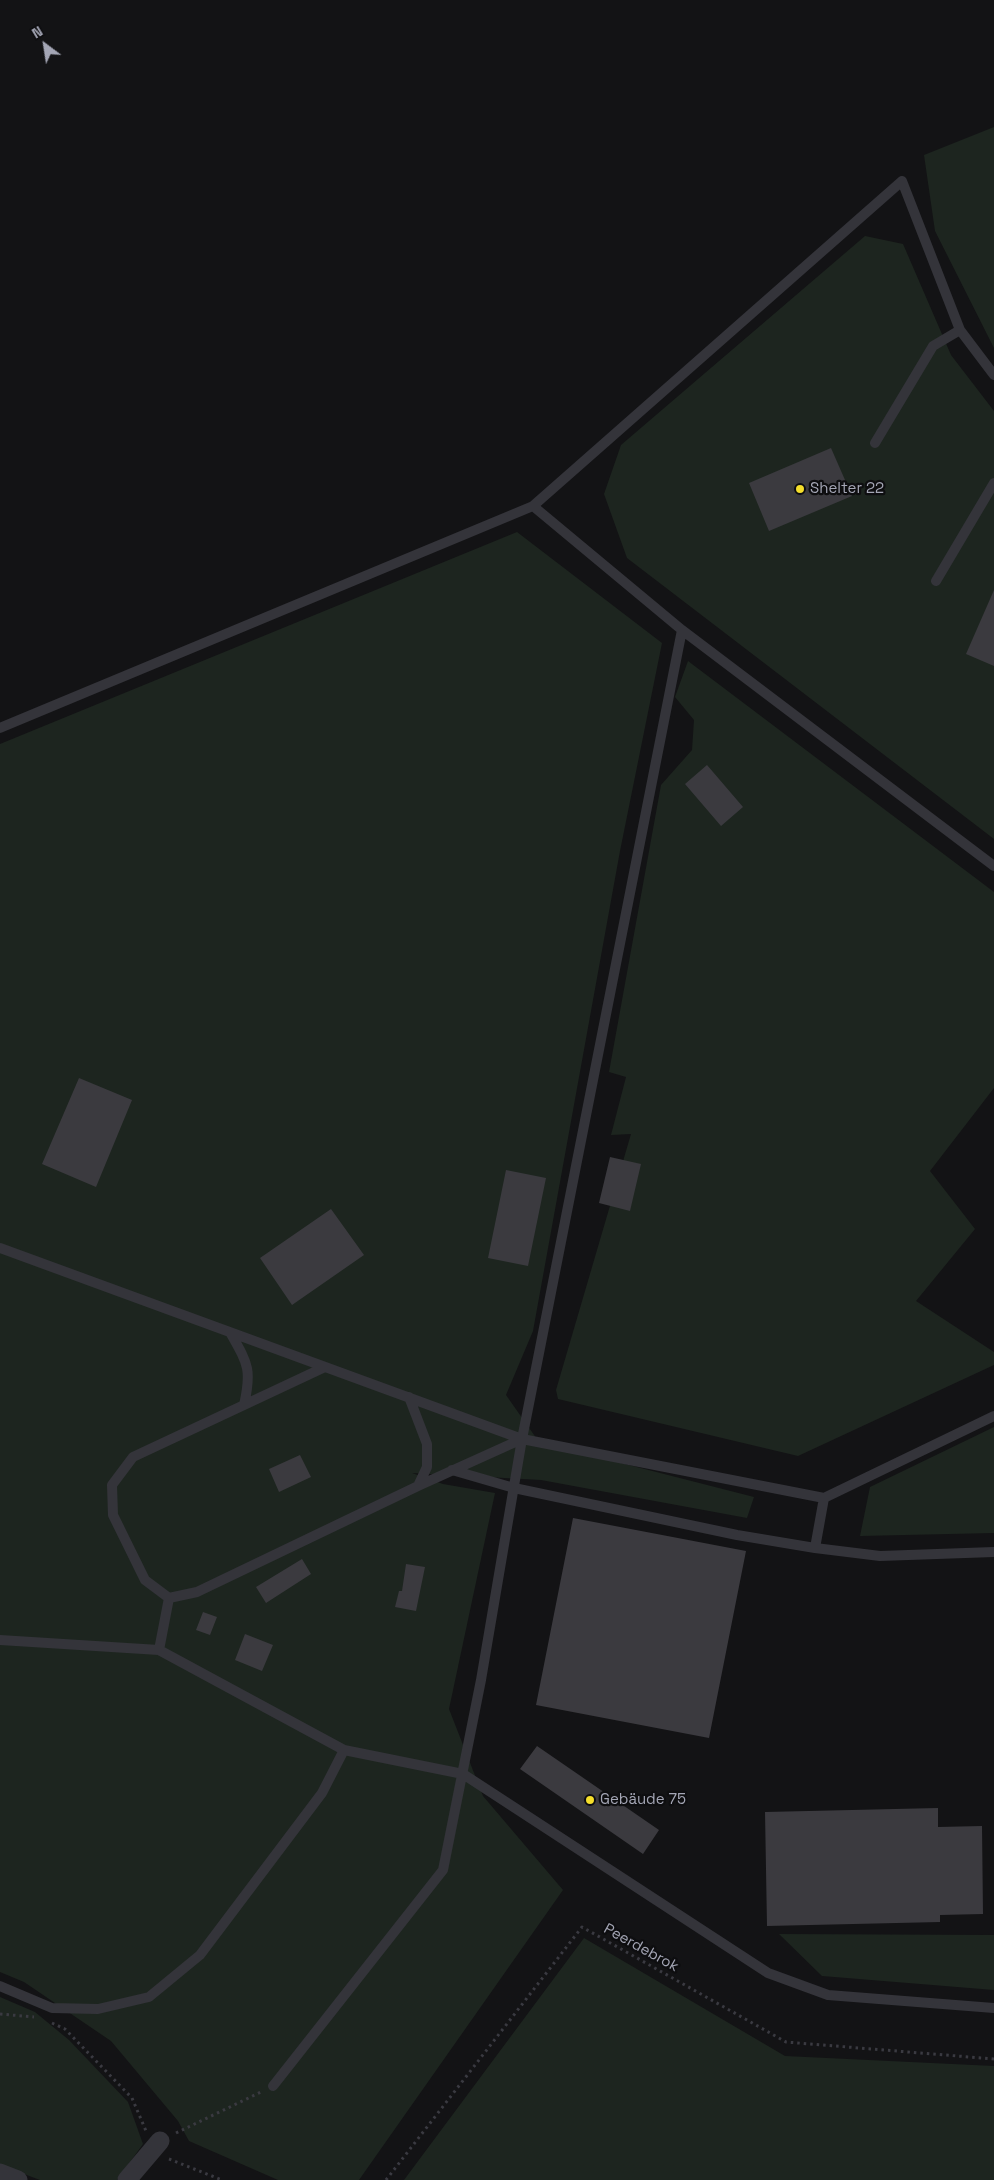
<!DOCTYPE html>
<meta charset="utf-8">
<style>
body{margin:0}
#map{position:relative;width:994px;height:2180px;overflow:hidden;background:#131315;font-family:"Space Grotesk",sans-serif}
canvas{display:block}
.north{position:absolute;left:20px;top:20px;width:50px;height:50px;-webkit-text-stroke:4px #0e0e10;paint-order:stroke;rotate:329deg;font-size:14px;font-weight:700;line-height:20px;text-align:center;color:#a4a6b5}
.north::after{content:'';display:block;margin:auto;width:18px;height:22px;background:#a4a6b5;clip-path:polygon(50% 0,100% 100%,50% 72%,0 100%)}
</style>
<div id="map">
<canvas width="994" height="2180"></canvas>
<div class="north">N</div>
</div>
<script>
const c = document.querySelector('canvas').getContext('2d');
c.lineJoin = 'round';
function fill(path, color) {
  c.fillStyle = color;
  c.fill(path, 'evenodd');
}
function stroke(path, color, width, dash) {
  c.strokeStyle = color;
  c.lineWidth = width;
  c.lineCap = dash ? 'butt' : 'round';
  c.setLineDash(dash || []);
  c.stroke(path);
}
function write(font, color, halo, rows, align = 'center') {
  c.font = font + ' "Space Grotesk",sans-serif';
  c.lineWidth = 4.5;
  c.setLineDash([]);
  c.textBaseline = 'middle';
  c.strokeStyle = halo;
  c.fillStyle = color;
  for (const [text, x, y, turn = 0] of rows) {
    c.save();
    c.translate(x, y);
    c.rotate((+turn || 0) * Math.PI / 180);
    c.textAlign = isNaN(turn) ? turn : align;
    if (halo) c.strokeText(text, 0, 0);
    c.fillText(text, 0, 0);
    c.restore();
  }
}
fill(new Path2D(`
 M 994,127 L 994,348 L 935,231 L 924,155 Z
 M 865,236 L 903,244 L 951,355 L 994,411 L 994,839 L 627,558 L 604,494 L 621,445 Z
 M 517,532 L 662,643 L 620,851 L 533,1331 L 506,1395 L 539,1442 L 754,1497 L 747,1518 L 541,1480 L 412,1473 L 443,1484 L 495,1493 L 449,1709 L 483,1796 L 563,1890 L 359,2180 L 278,2180 L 189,2141 L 178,2121 L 111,2041 L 24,1982 L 0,1972 L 0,744 Z
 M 688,661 L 994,892 L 994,1088 L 930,1171 L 975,1229 L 916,1301 L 994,1352 L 994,1365 L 798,1456 L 558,1399 L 556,1390 L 631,1134 L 611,1135 L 626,1077 L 609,1072 L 661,785 L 692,750 L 694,720 L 675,697 Z
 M 994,1427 L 994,1533 L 860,1536 L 870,1487 Z
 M 779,1934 L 994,1935 L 994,1990 L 822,1976 Z
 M 584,1938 L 785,2056 L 994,2066 L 994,2180 L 404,2180 Z
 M 0,1997 L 35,2012 L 69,2040 L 128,2102 L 143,2144 L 117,2180 L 40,2180 L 0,2165 Z`), '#1d251f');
fill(new Path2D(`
 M 831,448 L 852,496 L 769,531 L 749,483 Z
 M 994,590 L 994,666 L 966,654 Z
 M 707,765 L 743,807 L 721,826 L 685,784 Z
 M 79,1078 L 132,1100 L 96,1187 L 42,1164 Z
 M 610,1157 L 641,1164 L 630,1211 L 599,1203 Z
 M 506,1170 L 546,1178 L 528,1266 L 488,1258 Z
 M 331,1209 L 364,1255 L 292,1305 L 260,1258 Z
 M 300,1455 L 311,1477 L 279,1492 L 269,1469 Z
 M 573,1518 L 746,1551 L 709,1738 L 536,1705 Z
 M 302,1559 L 311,1574 L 266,1603 L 256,1587 Z
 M 406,1564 L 425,1567 L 416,1611 L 395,1607 L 399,1591 L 402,1591 Z
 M 203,1612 L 217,1617 L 210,1635 L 196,1630 Z
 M 245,1634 L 273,1645 L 262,1671 L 235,1660 Z
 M 537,1746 L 659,1830 L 643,1854 L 520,1769 Z
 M 938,1808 L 938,1827 L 982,1826 L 983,1914 L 940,1915 L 940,1922 L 767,1926 L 765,1812 Z`), '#3b3a3f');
stroke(new Path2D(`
 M 0,2014 L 34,2017
 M 52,2023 L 65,2029 L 132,2098 L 146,2131
 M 176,2133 L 263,2091
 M 169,2159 L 222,2180
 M 386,2180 L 582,1927 L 786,2042 L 994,2059`), '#3a3a41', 3, [2.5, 4]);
stroke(new Path2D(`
 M 875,443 L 933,346 L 960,330
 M 533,506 L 682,630 L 994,866
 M 936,581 L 994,483
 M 0,728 L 533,506 L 902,181 L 960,330 L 994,375
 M 0,1248 L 522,1439 L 824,1498 L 994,1416
 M 230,1332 C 248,1364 252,1369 244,1405 L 133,1457 L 112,1485 L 113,1515 L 145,1580 L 169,1598 L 197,1592 L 418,1486 L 427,1467 L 427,1444 L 409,1397
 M 244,1405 L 325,1367
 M 452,1470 L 514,1488 L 737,1535 L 815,1548 L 880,1556 L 994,1552
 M 418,1486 L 522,1439
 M 815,1548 L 824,1498
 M 0,1640 L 159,1650 L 344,1750 L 463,1774 L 768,1973 L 828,1995 L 994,2008
 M 159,1650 L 169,1598
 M 0,1986 L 52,2008 L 98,2009 L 149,1997 L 200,1955 L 322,1793 L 344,1750
 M 273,2086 L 443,1870 L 481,1680 L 522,1439 L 682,630`), '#34343a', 10);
stroke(new Path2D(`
 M 0,2173 L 18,2180
 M 127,2180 L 160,2141`), '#34343a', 19);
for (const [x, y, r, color] of [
 [800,489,5,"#f5de2b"],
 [590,1800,5,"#f5de2b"]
]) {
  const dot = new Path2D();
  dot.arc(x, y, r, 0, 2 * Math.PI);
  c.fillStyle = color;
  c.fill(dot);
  stroke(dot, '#0e0e10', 2);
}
write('15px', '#a4a6b5', '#0e0e10', [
 ["Shelter 22",810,489],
 ["Gebäude 75",600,1800]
], 'left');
write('15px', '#a4a6b5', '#0e0e10', [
 ["Peerdebrok",641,1948,29]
]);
</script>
